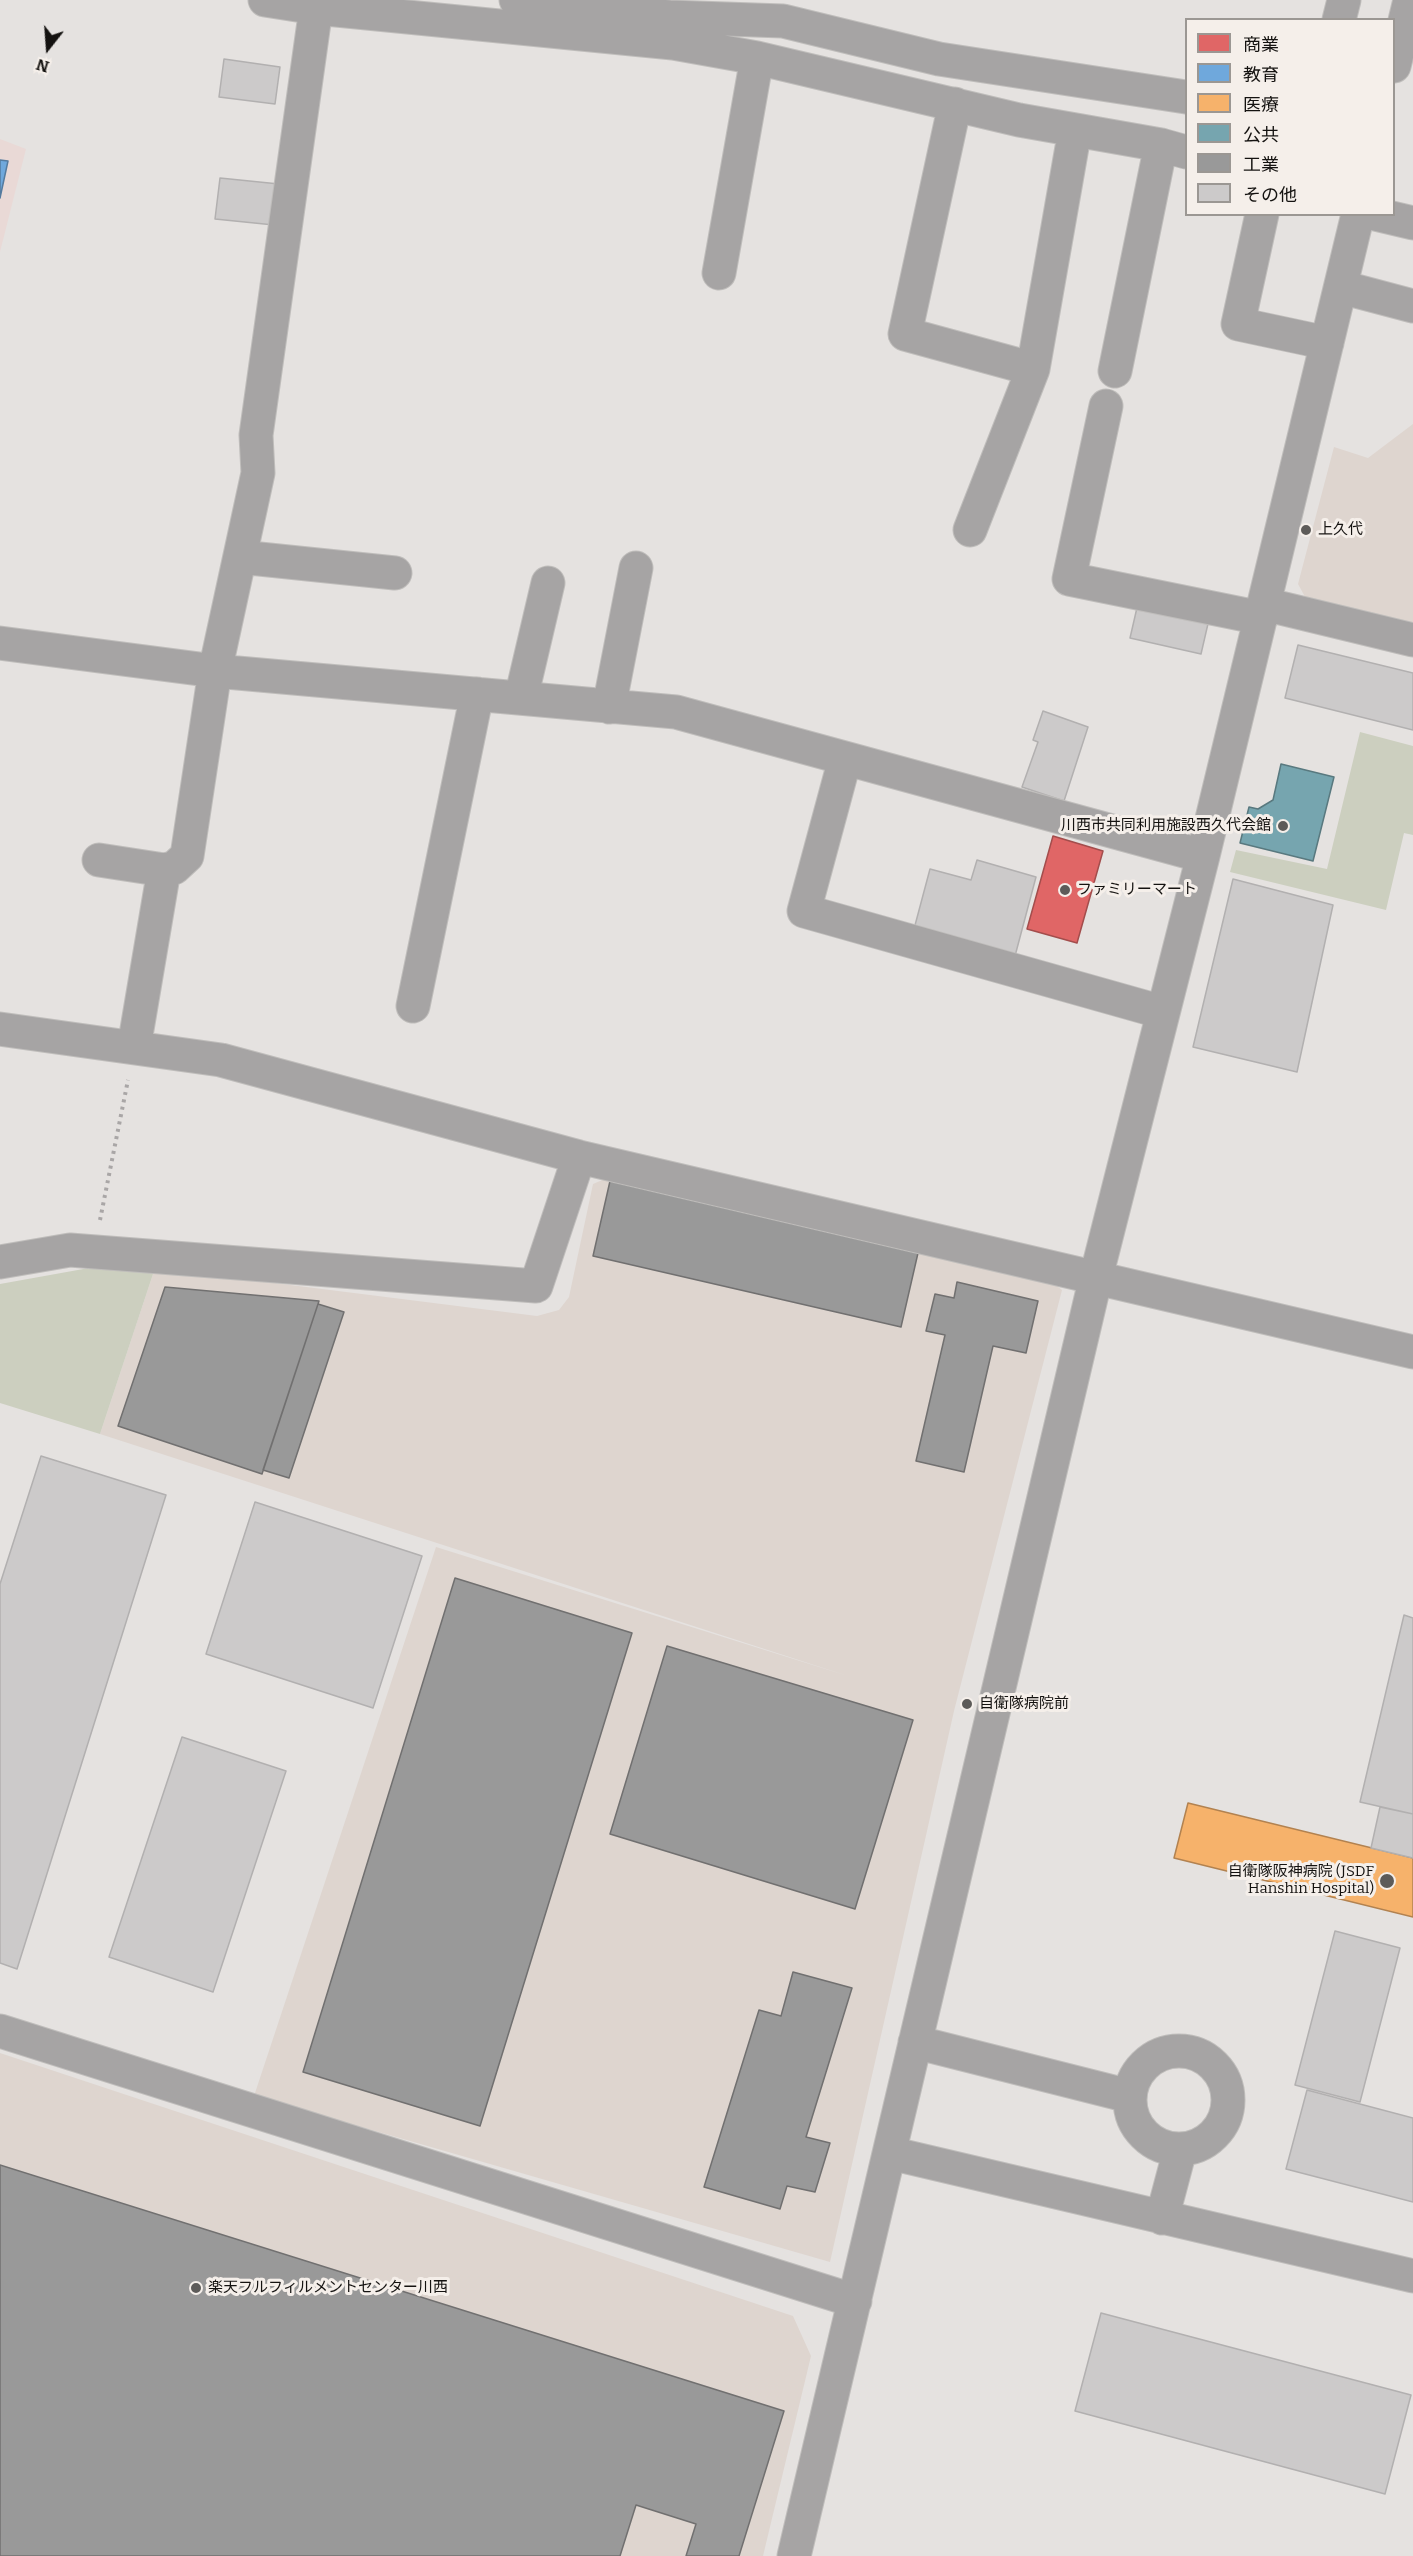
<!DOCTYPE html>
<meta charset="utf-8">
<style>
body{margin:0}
#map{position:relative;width:1413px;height:2556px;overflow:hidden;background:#e5e2e0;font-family:Bitter,"Noto Sans JP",serif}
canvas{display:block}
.legend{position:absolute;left:1185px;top:18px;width:210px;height:198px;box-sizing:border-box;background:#f5efea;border:2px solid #9b9793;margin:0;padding:8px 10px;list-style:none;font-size:18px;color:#141210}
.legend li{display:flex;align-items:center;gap:12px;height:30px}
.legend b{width:30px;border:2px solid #9b9793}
.north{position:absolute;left:18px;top:18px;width:60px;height:60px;-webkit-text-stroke:4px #f5efea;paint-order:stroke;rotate:197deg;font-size:16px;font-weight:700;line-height:24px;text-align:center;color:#141210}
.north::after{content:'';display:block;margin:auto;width:21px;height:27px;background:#141210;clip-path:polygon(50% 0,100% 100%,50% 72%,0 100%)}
</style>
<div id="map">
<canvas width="1413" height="2556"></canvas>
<ul class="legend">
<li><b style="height:16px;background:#e06666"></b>商業</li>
<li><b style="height:16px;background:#6fa8dc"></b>教育</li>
<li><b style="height:16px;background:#f6b26b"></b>医療</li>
<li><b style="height:16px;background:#76a5af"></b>公共</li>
<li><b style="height:16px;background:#999"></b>工業</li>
<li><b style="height:16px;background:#cccaca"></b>その他</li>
</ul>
<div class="north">N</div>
</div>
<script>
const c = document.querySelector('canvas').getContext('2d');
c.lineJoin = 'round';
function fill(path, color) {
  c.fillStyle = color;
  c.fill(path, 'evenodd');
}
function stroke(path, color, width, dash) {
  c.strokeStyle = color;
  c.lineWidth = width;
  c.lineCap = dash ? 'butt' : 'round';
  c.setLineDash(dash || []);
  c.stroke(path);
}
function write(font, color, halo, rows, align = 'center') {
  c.font = font + ' Bitter,"Noto Sans JP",serif';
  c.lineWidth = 6;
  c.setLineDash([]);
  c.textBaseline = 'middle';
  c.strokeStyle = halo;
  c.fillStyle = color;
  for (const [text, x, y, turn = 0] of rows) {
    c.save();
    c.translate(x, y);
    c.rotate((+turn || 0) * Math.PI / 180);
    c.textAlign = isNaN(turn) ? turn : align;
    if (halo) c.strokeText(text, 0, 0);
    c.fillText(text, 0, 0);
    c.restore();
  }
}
fill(new Path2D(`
 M 1413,424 L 1413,629 L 1309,604 L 1298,584 L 1334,447 L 1368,458 Z
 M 614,1175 L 1047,1278 L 1062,1290 L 954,1711 L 830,2262 L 254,2096 L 436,1547 L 848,1676 L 100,1434 L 155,1268 L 537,1316 L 559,1310 L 569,1297 L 593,1184 Z
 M 0,2053 L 793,2316 L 811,2356 L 763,2556 L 0,2556 Z`), '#ded5cf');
fill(new Path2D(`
 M 0,139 L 26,149 L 0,252 Z`), '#e9d9d6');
fill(new Path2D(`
 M 1360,732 L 1413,746 L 1413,835 L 1404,833 L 1386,910 L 1230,872 L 1236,850 L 1327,869 Z
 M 100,1266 L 155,1268 L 100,1434 L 0,1403 L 0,1284 Z`), '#cccfbf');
const shops = new Path2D(`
 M 1053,836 L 1103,851 L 1077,943 L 1027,929 Z`);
fill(shops, '#e06666');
stroke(shops, '#a34d4c', 1.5);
const schools = new Path2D(`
 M 0,160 L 8,161 L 0,198 Z`);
fill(schools, '#6fa8dc');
stroke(schools, '#547b9f', 1.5);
const health = new Path2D(`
 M 1188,1803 L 1413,1858 L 1413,1917 L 1174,1858 Z`);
fill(health, '#f6b26b');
stroke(health, '#b28250', 1.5);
const public = new Path2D(`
 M 1281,764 L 1334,777 L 1313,861 L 1240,843 L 1249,807 L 1258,809 L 1273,800 Z`);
fill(public, '#76a5af');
stroke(public, '#59797f', 1.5);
const industry = new Path2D(`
 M 610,1181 L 918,1253 L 901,1327 L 593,1256 Z
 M 957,1282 L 1038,1301 L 1026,1353 L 993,1346 L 964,1472 L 916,1461 L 945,1335 L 926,1331 L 935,1294 L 954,1298 Z
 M 165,1287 L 319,1301 L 262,1474 L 118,1426 Z
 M 318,1304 L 344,1312 L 289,1478 L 263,1470 Z
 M 455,1578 L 632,1633 L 480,2126 L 303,2072 Z
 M 667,1646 L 913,1720 L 855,1909 L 610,1834 Z
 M 793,1972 L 852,1988 L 806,2137 L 830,2143 L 815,2192 L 787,2186 L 780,2209 L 704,2187 L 759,2010 L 781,2016 Z
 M 0,2165 L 784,2411 L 739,2556 L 686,2556 L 696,2524 L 636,2505 L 620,2556 L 0,2556 Z`);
fill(industry, '#999');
stroke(industry, '#717070', 1.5);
const building = new Path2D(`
 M 224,59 L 280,67 L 275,104 L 219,97 Z
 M 220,178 L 279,184 L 274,225 L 215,219 Z
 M 1139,599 L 1210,615 L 1201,654 L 1130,638 Z
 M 1298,645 L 1413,673 L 1413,730 L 1285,698 Z
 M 1043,711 L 1088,727 L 1064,801 L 1022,787 L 1038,742 L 1033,740 Z
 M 977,860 L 1036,877 L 1015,956 L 914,929 L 930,869 L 971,880 Z
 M 1233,879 L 1333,905 L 1297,1072 L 1193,1047 Z
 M 41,1456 L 166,1495 L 17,1969 L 0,1963 L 0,1584 Z
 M 255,1502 L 422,1556 L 373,1708 L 206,1654 Z
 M 1404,1615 L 1413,1618 L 1413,1814 L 1360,1802 Z
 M 182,1737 L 286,1771 L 213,1992 L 109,1957 Z
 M 1380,1807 L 1413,1814 L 1413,1858 L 1371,1848 Z
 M 1335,1931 L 1400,1948 L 1360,2102 L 1295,2085 Z
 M 1307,2090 L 1413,2118 L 1413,2202 L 1286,2169 Z
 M 1101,2313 L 1411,2395 L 1385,2494 L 1075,2411 Z`);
fill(building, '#cccaca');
stroke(building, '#b2b0b0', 1.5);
const minor = new Path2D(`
 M 265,0 L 316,8 L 673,43 L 757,58 L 1019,120 L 1161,145 L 1186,152
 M 516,0 L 669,17 L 783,21 L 939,59 L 1186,97
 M 1339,20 L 1344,0
 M 1394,66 L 1410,0
 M 955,104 L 905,334 L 1033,369 L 1075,130
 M 1262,214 L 1238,324 L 1327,343
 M 1375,214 L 1413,223
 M 719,273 L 757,58
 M 1341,287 L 1413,306
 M 1115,371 L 1161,145
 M 1106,406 L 1069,579 L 1261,618
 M 970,530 L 1033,369
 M 240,557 L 395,573
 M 1264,604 L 1413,640
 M 0,643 L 215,671 L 676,712 L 1203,856
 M 521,698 L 548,583
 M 609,707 L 636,568
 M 845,759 L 804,911 L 1162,1012
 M 99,860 L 164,870 L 174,868 L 187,856 L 215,671 L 258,473 L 256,435 L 316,8
 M 413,1006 L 477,694
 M 0,1029 L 221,1060 L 579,1157 L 1413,1352
 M 134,1047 L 164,870
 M 0,1262 L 70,1250 L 536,1286 L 579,1157
 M 0,2031 L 855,2301
 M 915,2042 L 1129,2096
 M1130 2100a49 49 0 1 1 98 0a49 49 0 1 1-98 0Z
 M 890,2153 L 1413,2276
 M 1162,2218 L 1180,2150
 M 794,2556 L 1096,1277 L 1203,856 L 1358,214`);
stroke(minor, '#bfbdbb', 35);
stroke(new Path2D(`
 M 100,1220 L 128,1080`), '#a9a6a6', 4, [3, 4.5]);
stroke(minor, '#a6a4a4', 33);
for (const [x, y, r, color] of [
 [1306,530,6,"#5d5b59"],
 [1283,826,6,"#5d5b59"],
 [1065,890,6,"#5d5b59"],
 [967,1704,6,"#5d5b59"],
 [1387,1881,8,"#5d5b59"],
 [196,2288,6,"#5d5b59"]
]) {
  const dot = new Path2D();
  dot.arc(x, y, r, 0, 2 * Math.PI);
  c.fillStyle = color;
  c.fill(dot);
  stroke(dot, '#f5efea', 2);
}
write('15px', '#141210', '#f5efea', [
 ["上久代",1318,530],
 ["川西市共同利用施設西久代会館",1271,826,"right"],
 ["ファミリーマート",1077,890],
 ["自衛隊病院前",979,1704],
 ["自衛隊阪神病院 (JSDF",1374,1872,"right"],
 ["Hanshin Hospital)",1374,1889,"right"],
 ["楽天フルフィルメントセンター川西",208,2288]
], 'left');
</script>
